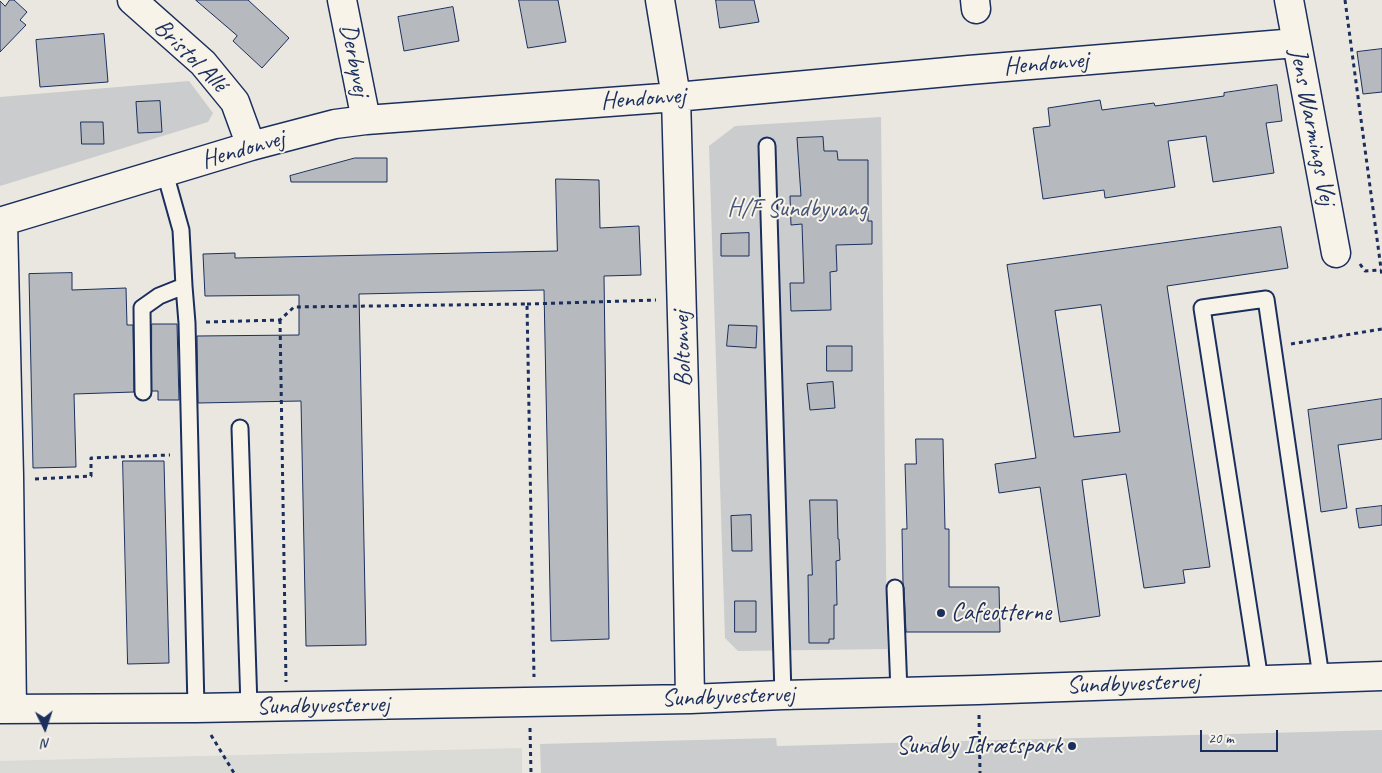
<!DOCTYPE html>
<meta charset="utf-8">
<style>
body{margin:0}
#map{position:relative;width:1382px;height:773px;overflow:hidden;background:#eae7e0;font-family:Caveat,sans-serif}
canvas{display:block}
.north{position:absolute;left:20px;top:703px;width:50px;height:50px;-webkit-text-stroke:4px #f7f3e8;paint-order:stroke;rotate:176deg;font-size:14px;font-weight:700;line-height:20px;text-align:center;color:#1b2f5e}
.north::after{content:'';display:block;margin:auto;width:18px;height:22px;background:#1b2f5e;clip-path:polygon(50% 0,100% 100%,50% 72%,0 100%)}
.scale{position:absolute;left:1200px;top:730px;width:78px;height:22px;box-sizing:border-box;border:2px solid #1b2f5e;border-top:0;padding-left:6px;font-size:15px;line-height:18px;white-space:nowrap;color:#1b2f5e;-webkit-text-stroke:4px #f7f3e8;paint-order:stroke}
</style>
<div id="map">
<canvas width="1382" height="773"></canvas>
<div class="north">N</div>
<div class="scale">20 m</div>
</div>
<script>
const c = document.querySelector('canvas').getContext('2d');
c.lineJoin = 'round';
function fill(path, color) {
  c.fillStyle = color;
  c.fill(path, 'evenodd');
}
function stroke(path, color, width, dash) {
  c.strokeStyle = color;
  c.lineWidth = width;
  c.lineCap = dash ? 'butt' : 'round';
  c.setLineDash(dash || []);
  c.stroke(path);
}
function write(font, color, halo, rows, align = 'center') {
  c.font = font + ' Caveat,sans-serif';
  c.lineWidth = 4;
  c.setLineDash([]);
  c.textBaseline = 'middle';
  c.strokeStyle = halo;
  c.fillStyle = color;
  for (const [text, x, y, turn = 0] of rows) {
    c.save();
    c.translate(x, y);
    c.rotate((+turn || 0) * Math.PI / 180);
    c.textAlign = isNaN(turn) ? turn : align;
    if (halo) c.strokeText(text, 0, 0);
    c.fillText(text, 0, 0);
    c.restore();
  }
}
fill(new Path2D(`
 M 522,748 L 522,773 L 0,773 L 0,761 Z`), '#dadad6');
fill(new Path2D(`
 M 189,81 L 213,113 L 208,122 L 0,186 L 0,97 Z
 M 881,117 L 887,649 L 738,651 L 725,638 L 709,146 L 735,126 Z
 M 1382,730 L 1382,773 L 541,773 L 540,744 L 776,738 L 777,746 Z`), '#cbcccd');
const building = new Path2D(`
 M 10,0 L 14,0 L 27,12 L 20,20 L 26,25 L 0,52 L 0,1 L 5,6 Z
 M 196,0 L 248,0 L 289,38 L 262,68 L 233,41 L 237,36 Z
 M 519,0 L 558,0 L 566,42 L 528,48 Z
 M 716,0 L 754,0 L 759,22 L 720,28 Z
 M 453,7 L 459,41 L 404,51 L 398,17 Z
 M 104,34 L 108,82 L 40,87 L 36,40 Z
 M 1382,49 L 1382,92 L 1363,94 L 1357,52 Z
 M 1277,85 L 1282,121 L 1266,123 L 1274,173 L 1213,182 L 1206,136 L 1168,141 L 1175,187 L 1105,198 L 1104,190 L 1043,199 L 1033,128 L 1050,126 L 1048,108 L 1100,100 L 1102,110 L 1154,103 L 1155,106 L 1224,96 L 1224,93 Z
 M 160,101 L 162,132 L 138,133 L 136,102 Z
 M 81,122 L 103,122 L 104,144 L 82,144 Z
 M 823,137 L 824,151 L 837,151 L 838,160 L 868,160 L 868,221 L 872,221 L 872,244 L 836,245 L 837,271 L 830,272 L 831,310 L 791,311 L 790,283 L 804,283 L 802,224 L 791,225 L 790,196 L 801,196 L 797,138 Z
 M 355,158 L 387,158 L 387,182 L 291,182 L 290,176 Z
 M 556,179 L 599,180 L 600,228 L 639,226 L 641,275 L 604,276 L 609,639 L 551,641 L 544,290 L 359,294 L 366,645 L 306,646 L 301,401 L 198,403 L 197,336 L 299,335 L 299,295 L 205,296 L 203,254 L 235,253 L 235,258 L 557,251 Z
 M 1281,227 L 1288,268 L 1167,286 L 1210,567 L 1183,570 L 1185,583 L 1144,588 L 1126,474 L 1082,480 L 1100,616 L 1060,622 L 1040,487 L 999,493 L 995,464 L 1036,458 L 1007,265 ZM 1101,305 L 1120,432 L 1074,437 L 1055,311 Z
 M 749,233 L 749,256 L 721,256 L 721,234 Z
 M 72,273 L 72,290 L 126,288 L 127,325 L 133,325 L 134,392 L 74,394 L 76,467 L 33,468 L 29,274 Z
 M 152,324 L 177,324 L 179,400 L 158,400 L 158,391 L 152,391 Z
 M 729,325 L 757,326 L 756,348 L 727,346 Z
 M 827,346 L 852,346 L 852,371 L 827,371 Z
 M 833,382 L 835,408 L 810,410 L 807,384 Z
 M 1382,399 L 1382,439 L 1338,445 L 1347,508 L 1321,512 L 1308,410 Z
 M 916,439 L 943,439 L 945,529 L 949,529 L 949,587 L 999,587 L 1000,632 L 906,632 L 904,588 L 903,583 L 902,529 L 907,529 L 905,464 L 916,464 Z
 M 123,461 L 164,461 L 169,663 L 128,664 Z
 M 810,500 L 837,500 L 838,539 L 839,539 L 840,560 L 836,561 L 837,605 L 834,605 L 834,639 L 829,639 L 829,643 L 809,643 L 808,575 L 812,575 Z
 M 1382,506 L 1382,525 L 1359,528 L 1356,509 Z
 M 751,515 L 752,551 L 732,551 L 731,516 Z
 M 735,601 L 756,601 L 756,632 L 735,632 Z`);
fill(building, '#b6babf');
stroke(building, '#1b2f5e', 1);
const lane = new Path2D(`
 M 767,146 L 783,695
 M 165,173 L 181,230 L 184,286
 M 143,392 L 142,308 L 159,296 L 184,286 L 187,323 L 196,708
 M 240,428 L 249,707
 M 895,588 L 899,692
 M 1260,680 L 1202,308 L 1266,299 L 1321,677`);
const street = new Path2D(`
 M 132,0 L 203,63 L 235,102 L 251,146
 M 342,0 L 366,120
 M 660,0 L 676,97 L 686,463 L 690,699
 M 975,0 L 976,9
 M 1289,0 L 1336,253
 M 0,222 L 251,146 L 335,124 L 366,120 L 676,97 L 969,70 L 1296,43
 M 3,222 L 9,476 L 12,709
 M 0,709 L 196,708 L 690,699 L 783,695 L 978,690 L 1382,676`);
stroke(lane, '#1b2f5e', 19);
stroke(street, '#1b2f5e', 31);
stroke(new Path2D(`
 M 1345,0 L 1382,276
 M 1360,264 L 1365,271 L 1381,270
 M 527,304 L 656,300
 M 280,320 L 286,682
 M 206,322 L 280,320 L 294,307 L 527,304 L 534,677
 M 1291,344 L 1382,329
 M 35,479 L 91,476 L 91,458 L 170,455
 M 979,715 L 980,773
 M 530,728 L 531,773
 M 211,735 L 234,773`), '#1b2f5e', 3, [4, 4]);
stroke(lane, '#f7f3e8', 15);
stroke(street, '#f7f3e8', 28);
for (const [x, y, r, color] of [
 [941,613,5,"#1b2f5e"],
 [1072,746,5,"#1b2f5e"]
]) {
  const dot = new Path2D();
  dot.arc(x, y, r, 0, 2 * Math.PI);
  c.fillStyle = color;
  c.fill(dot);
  stroke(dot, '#f7f3e8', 2);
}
write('25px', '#1b2f5e', '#f7f3e8', [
 ["Bristol Allé",190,56,45],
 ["Derbyvej",354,60,79],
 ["Hendonvej",1046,64,-5],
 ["Hendonvej",643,99,-4],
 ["Jens Warmings Vej",1312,127,79],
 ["Hendonvej",243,150,-16],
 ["Boltonvej",683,349,-92],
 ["Sundbyvestervej",1133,684,-2],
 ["Sundbyvestervej",728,697,-2],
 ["Sundbyvestervej",323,706,-1]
]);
write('25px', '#47567a', '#f7f3e8', [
 ["H/F Sundbyvang",797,209]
]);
write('25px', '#1b2f5e', '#f7f3e8', [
 ["Cafeotterne",951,613],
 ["Sundby Idrætspark",1062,746,"right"]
], 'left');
</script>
